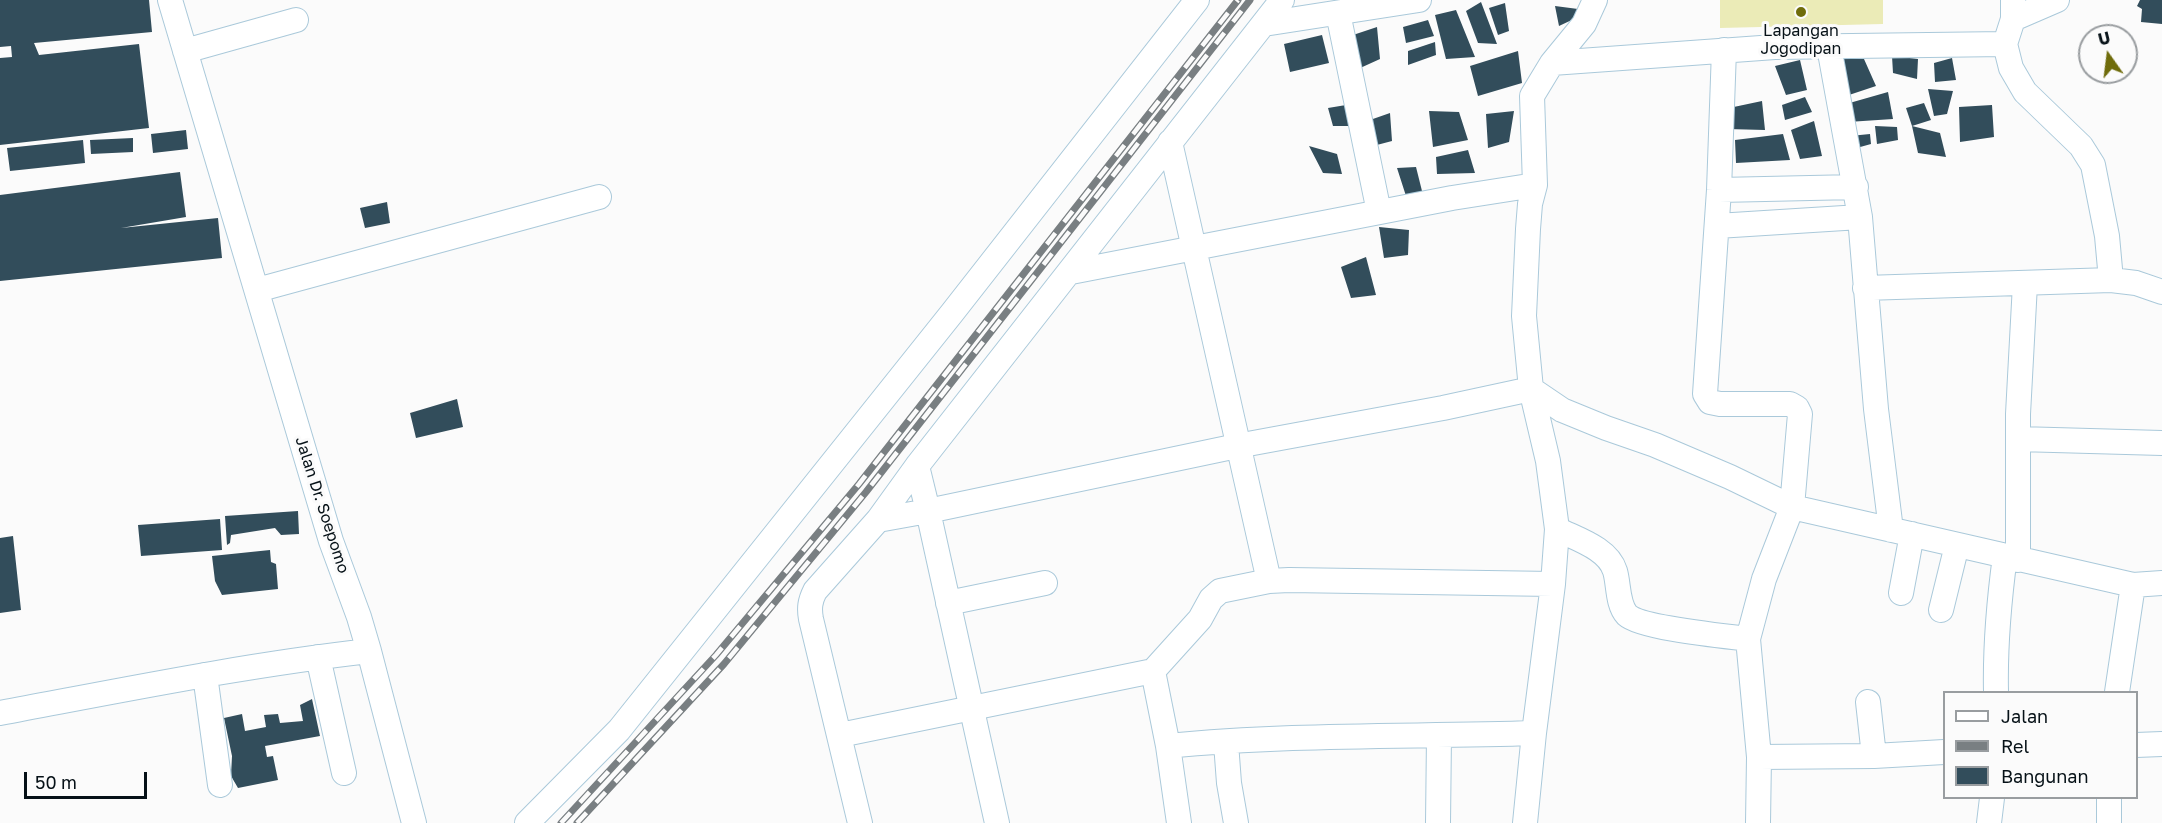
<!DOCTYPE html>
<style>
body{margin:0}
#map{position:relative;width:2162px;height:823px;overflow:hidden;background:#fbfbfb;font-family:"Golos Text",sans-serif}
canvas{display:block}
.legend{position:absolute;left:1943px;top:691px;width:195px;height:108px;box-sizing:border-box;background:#fbfbfb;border:2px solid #999da0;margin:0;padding:8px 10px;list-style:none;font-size:18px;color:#061117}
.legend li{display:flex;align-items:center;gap:12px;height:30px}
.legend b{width:30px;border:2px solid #999da0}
.north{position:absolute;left:2078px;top:24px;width:60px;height:60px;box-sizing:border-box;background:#fbfbfb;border:2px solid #999da0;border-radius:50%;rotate:346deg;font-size:16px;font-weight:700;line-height:24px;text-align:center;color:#061117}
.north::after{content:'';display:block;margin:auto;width:21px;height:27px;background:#6f6c0b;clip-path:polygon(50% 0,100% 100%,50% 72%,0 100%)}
.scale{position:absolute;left:24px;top:772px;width:123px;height:27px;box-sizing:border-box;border:3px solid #061117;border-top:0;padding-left:8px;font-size:18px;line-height:21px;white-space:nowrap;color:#061117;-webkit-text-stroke:4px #fbfbfb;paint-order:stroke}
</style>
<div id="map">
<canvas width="2162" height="823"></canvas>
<ul class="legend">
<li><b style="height:8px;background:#fff"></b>Jalan</li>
<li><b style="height:8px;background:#797f82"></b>Rel</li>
<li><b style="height:16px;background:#324d5b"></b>Bangunan</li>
</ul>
<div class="north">U</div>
<div class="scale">50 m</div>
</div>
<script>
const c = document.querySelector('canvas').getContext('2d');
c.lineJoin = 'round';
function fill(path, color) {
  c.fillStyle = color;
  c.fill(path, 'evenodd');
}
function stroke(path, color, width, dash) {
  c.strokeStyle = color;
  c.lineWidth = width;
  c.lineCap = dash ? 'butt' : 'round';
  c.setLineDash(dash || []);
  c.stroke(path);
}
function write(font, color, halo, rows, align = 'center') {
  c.font = font + ' "Golos Text",sans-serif';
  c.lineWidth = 6;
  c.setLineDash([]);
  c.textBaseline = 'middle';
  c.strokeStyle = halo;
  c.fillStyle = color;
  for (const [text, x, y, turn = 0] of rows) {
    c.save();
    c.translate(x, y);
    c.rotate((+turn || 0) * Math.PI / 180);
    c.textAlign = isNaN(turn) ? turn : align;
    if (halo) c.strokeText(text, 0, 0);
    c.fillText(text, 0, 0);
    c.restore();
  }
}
fill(new Path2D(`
 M 1720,0 L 1883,0 L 1883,24 L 1720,28 Z`), '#ebebb7');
fill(new Path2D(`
 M 0,0 L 149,0 L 152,32 L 34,43 L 39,55 L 139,44 L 149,128 L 0,145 L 0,58 L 12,57 L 11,46 L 0,47 Z
 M 2140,0 L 2162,0 L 2162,24 L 2141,22 L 2142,9 L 2137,6 Z
 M 1481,2 L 1497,44 L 1478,43 L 1466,11 Z
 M 1505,3 L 1509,31 L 1498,35 L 1489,8 Z
 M 1555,6 L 1578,9 L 1576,18 L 1559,26 Z
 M 1456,10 L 1475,57 L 1446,59 L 1435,15 Z
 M 1428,20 L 1434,36 L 1406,43 L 1403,27 Z
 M 1377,27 L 1380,59 L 1358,69 L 1353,35 Z
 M 1322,35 L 1329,63 L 1290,72 L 1284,44 Z
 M 1435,42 L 1436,55 L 1408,65 L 1408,51 Z
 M 1518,51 L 1522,83 L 1478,96 L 1470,66 Z
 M 1892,56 L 1918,59 L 1917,79 L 1893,73 Z
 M 1952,58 L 1956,80 L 1935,82 L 1934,63 Z
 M 1844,59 L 1864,59 L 1876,86 L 1843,97 Z
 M 1800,60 L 1807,90 L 1786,95 L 1775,66 Z
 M 1928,89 L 1953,91 L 1947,114 L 1934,116 Z
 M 1888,92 L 1893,119 L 1848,122 L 1846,104 Z
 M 1805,97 L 1812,112 L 1785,120 L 1782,105 Z
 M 1762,101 L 1765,130 L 1727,129 L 1729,108 Z
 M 1924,103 L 1931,120 L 1912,126 L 1906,108 Z
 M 1346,105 L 1352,126 L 1333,126 L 1328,108 Z
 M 1992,105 L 1994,137 L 1960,142 L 1959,107 Z
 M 1429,111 L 1459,112 L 1468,140 L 1433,147 Z
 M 1514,111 L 1509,142 L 1488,148 L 1486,114 Z
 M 1390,113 L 1392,141 L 1373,146 L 1370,120 Z
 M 1814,121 L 1822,156 L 1800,159 L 1791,130 Z
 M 1875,126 L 1897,127 L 1898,140 L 1877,144 Z
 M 1912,126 L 1940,133 L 1946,157 L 1918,153 Z
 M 186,130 L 188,149 L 153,153 L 151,134 Z
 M 1783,134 L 1790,160 L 1736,163 L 1735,140 Z
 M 1870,134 L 1871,144 L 1853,149 L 1850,136 Z
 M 133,138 L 133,152 L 91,154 L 90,140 Z
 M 83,140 L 85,163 L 10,171 L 7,148 Z
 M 1309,146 L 1337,154 L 1342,174 L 1323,173 Z
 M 1468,150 L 1475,173 L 1437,174 L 1436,157 Z
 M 1416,167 L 1423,195 L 1406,196 L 1397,168 Z
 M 180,172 L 186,217 L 121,228 L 218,218 L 222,258 L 0,281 L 0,195 Z
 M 387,202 L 390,223 L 365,228 L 360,208 Z
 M 1379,227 L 1409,230 L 1408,255 L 1384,258 Z
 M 1366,257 L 1376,295 L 1351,298 L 1341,267 Z
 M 457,399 L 463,427 L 416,438 L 410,413 Z
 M 298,511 L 299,534 L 281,535 L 275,528 L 231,535 L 230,543 L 227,545 L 225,516 Z
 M 220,519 L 222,550 L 141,556 L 138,525 Z
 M 13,536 L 21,610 L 0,613 L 0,538 Z
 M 270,550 L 271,562 L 276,564 L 278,589 L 222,595 L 215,581 L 212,556 Z
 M 312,699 L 320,736 L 265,746 L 267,757 L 273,756 L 278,780 L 238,788 L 231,776 L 232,756 L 224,718 L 242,714 L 245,731 L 266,727 L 264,715 L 278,714 L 280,723 L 303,721 L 300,705 Z`), '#324d5b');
const minor = new Path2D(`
 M 2013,0 L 2013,19 L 2005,44 L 2011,68 L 2025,92 L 2081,146 L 2093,165 L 2107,236 L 2111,280 L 2136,283 L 2162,292
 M 1338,13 L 1379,212
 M 2013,19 L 2057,0
 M 1264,24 L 1419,0
 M 1829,47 L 1860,217 L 1876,409 L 1891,530
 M 1724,50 L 1719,190 L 1705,394 L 1710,402 L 1720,404 L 1790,404 L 1797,408 L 1800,414 L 1792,507 L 1764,579 L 1748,639 L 1759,757 L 1758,823
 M 185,51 L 296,20
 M 1552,63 L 1775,47 L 2005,44
 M 1170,142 L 1269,581
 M 1719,190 L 1856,187
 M 1717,226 L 1860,217
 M 1071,272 L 1452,198 L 1535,185
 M 1865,288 L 2111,280
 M 257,290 L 599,197
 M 2018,439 L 2162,443
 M 878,520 L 928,511 L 917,466
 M 1557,529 C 1576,539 1608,548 1615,571 C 1619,584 1617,604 1627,615 C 1641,628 1725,636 1748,639
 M 2018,560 L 2018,414 L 2025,284
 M 1901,593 L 1912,534
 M 948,603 L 1045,583
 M 1941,610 L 1957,545
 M 369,651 L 414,823
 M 318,657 L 344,773
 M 1153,671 L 1168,746 C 1289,734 1412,737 1534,733
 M 205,675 L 220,785
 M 1996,692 C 1995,646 1999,601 2005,556
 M 2117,692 L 2133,585
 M 1868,702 L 1874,756
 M 0,713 C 123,690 245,665 369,651 L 359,617 L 331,541 L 170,0
 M 840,735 L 1153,671 L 1200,619 L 1211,599 L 1220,591 L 1269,581 L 1289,580 L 1553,584
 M 1226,743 L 1229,783 L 1236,823
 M 2136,745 L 2162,744
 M 1168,746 L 1179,823
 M 1759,757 L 1874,756 L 1944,752
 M 527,823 L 619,730 L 952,313 L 1197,0
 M 860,823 L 811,619 C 809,608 810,601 815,591 L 878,520 L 917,466 L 1282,0
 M 997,823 L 928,511 L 1237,446 L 1443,408 L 1531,389 L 1562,410 L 1606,428 L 1655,445 L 1730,477 L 1792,507 L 2133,585 L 2162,583
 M 1438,823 L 1439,736
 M 1525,823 L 1534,733 L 1553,584 L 1557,529 L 1548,461 L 1531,389 L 1524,316 L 1528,229 L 1530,204 L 1535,185 L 1532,96 L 1552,63 L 1584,24 L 1595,0
 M 1989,823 L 1992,798
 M 2109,823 L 2109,798`);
stroke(minor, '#aac9da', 26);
stroke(minor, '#fff', 24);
const rail = new Path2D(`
 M 561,823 L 716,655 L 859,484 L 1238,0
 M 577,823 L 724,664 L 866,492 L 1250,0`);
stroke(rail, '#797f82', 7);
stroke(rail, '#fbfbfb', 4.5, [14]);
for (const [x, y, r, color] of [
 [1801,12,6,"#6f6c0b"]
]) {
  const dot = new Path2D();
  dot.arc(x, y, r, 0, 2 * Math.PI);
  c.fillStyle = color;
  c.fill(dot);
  stroke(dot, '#fbfbfb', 2);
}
write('16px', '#061117', '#fbfbfb', [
 ["Lapangan",1801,31],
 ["Jogodipan",1801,49]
]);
write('16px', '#061117', '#fbfbfb', [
 ["Jalan Dr. Soepomo",322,505,72]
]);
</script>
